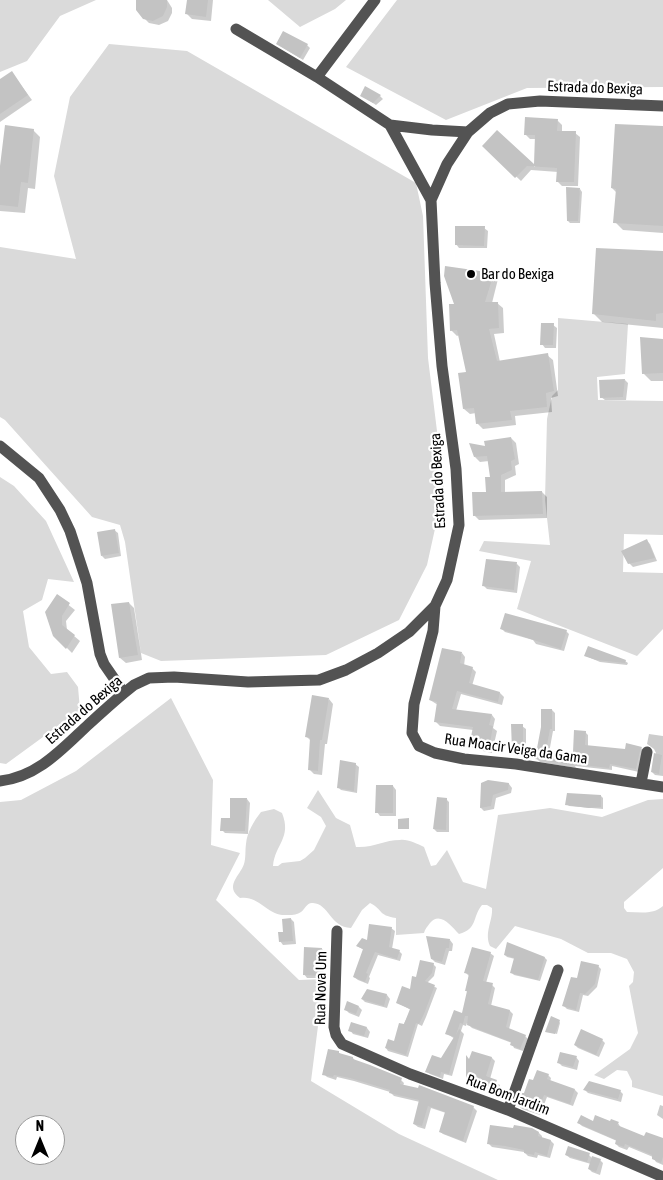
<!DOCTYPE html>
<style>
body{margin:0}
#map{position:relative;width:663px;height:1180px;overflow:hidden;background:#fff;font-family:"Asap Condensed",sans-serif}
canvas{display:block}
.north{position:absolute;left:15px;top:1115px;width:50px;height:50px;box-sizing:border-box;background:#fff;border:1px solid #999;border-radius:50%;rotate:0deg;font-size:14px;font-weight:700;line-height:20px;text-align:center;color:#000}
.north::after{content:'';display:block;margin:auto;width:18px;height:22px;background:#000;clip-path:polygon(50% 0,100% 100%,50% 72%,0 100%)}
</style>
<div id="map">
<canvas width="663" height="1180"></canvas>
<div class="north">N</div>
</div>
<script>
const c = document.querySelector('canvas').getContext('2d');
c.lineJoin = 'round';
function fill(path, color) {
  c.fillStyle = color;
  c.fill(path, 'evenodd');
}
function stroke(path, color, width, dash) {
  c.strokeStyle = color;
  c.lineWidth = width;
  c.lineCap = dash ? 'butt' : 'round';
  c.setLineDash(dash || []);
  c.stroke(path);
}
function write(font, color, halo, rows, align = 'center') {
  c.font = font + ' "Asap Condensed",sans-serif';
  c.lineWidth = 4.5;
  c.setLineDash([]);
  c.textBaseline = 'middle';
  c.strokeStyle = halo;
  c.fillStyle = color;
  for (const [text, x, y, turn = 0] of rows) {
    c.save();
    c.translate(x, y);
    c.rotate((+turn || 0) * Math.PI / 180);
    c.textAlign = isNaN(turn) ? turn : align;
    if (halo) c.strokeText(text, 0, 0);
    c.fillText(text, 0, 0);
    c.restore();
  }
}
fill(new Path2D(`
 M 0,0 L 96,0 L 60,16 L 27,61 L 0,72 Z
 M 268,0 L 346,0 L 335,9 L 300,27 Z
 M 397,0 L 663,0 L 663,87 L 527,88 L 446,120 L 346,67 Z
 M 109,44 L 187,51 L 416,183 L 423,216 L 428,358 L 444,488 L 427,565 L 399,620 L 326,655 L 161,661 L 141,653 L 125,542 L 120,525 L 92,517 L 5,420 L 0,417 L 0,247 L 76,259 L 54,176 L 70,97 Z
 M 558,318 L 628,324 L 625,374 L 597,377 L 598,400 L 663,401 L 663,535 L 624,534 L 623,572 L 663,573 L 663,629 L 637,656 L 517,609 L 531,561 L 479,551 L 484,541 L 550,545 L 545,500 L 547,419 L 552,396 L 558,390 Z
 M 0,477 L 14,486 L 46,521 L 74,582 L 48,579 L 42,600 L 23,611 L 29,647 L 51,674 L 67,672 L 78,687 L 80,710 L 6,764 L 0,763 Z
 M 171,698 L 213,780 L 211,845 L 240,853 L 216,900 L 299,980 L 324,979 L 311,1081 L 399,1134 L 498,1180 L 0,1180 L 0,802 L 21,800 L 76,771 ZM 25,1125 L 55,1125 L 55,1155 L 25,1155 Z
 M 318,790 L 336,818 L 350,825 L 356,847 C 374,848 384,840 400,840 C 408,839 417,844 424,847 L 431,866 L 436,865 L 447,850 L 463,882 L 486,889 L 498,815 L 550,808 L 602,817 L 648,800 L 663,799 L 663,868 L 624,902 L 624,908 L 627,912 C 640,912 653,915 663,906 L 663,1096 L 632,1087 L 632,1081 L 627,1071 L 617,1070 L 604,1079 L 594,1075 L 630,1049 L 638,1033 L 629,986 L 633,982 L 634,972 L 627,959 L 611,953 L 588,953 L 561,939 L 515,926 L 496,949 L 490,946 C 484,932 493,921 492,908 L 487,905 L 482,905 C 472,917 478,929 459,934 C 451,926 440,911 430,923 C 427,927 425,929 424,933 L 396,935 L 396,918 C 377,915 384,910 370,903 L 362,910 L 351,928 C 330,927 329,904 313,903 C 307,902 305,909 301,912 C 296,916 288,915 282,915 C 266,913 258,895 240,898 C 224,886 240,876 244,864 C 246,858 245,851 246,844 C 247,832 254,821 261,812 L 274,809 L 282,813 C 292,838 275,844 273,866 L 278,866 L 282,863 L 300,861 L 305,858 L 314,850 L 326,826 L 321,817 L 307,808 Z`), '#dadada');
fill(new Path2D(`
 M 138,0 L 167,0 L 172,8 L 172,13 L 168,21 L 159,25 L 149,23 L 144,18 Z
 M 188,0 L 213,0 L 211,21 L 192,19 L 187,14 Z
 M 277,44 L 307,45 L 310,48 L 303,60 Z
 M 12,73 L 32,100 L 0,122 L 0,80 Z
 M 362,96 L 380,96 L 383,99 L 376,105 Z
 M 558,121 L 562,125 L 562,132 L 575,133 L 580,137 L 578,186 L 562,186 L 557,181 L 558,172 L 531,170 L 521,181 L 484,146 L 497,132 L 535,167 L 536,139 L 530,139 L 525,134 Z
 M 663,127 L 663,233 L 623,230 L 615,222 L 617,193 L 612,188 Z
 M 33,130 L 40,137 L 35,189 L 28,188 L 25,213 L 0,211 L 0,177 Z
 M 580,189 L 582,192 L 580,223 L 570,223 L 568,221 Z
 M 484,228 L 488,231 L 487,248 L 459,248 L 456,244 Z
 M 663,252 L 663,328 L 602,322 L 594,314 Z
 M 493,274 L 498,279 L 492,303 L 497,303 L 503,308 L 504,333 L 494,334 L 500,362 L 547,355 L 553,360 L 558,396 L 551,398 L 552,412 L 515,416 L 516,425 L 483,429 L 477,423 L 476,413 L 470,414 L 464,409 L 468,373 L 459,335 L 457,336 L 451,330 L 456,305 Z
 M 553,325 L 557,328 L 556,348 L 545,348 L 542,344 Z
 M 663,340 L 663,381 L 651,381 L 643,373 Z
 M 625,380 L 628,383 L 626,400 L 605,400 L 601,397 Z
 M 511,438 L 516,443 L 519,464 L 515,466 L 516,475 L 505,480 L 505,493 L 542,492 L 547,497 L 547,518 L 479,520 L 474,515 L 487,493 L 492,478 L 489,461 L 480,462 L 475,457 L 486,448 Z
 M 114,530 L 118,533 L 121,556 L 105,559 L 102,556 Z
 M 646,540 L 650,544 L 657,561 L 633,567 L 629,563 Z
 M 517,564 L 520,567 L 517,593 L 487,589 L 484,586 Z
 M 57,596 L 75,610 L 66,621 L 67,630 L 80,641 L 72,653 L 54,635 Z
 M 129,603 L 134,608 L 142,660 L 126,663 L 120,658 Z
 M 502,629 L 566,631 L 569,634 L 564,651 L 536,644 L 533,640 L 505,632 Z
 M 462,653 L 465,657 L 464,666 L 472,668 L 476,672 L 472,686 L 500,693 L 504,697 L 502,705 L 461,694 L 456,711 L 492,715 L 495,719 L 493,728 L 497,731 L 492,753 L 474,749 L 470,745 L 473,730 L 440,726 L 436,722 L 438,705 L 430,700 Z
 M 586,656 L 625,661 L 628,663 L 627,665 L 600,662 Z
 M 329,699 L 333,704 L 327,744 L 325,744 L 322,775 L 314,774 L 309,769 L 311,741 L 307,737 Z
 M 552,710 L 555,713 L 555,731 L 553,731 L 549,753 L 574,754 L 585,732 L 588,735 L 588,746 L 626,750 L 641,748 L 644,751 L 639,772 L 612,766 L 612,770 L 575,766 L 576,768 L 540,762 L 537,759 Z
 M 522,726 L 526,729 L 526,753 L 516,753 L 513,750 Z
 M 649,734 L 663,736 L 663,776 L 655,775 L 652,772 L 656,753 L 654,749 L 647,744 Z
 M 355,764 L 359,767 L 357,793 L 341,790 L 338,787 Z
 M 482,784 L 509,784 L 512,788 L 511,793 L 496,798 L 494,809 L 484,811 L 481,808 Z
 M 393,786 L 396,790 L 396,816 L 380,816 L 377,812 Z
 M 601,796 L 603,798 L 603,809 L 569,806 L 567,804 Z
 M 247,799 L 250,803 L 248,834 L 225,833 L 222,830 Z
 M 446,799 L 449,802 L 449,832 L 437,832 L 434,829 Z
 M 291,919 L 294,922 L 296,944 L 283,945 L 280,941 Z
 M 391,928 L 395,931 L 392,949 L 399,951 L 402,954 L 400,961 L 378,955 L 369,977 L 370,978 L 368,984 L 358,980 L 354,977 L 364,950 L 357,946 Z
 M 450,940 L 453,944 L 452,951 L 449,951 L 445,965 L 435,962 L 432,959 Z
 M 322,949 L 325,952 L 323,978 L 307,978 L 304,974 Z
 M 490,953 L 494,956 L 486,983 L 492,985 L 495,988 L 491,1006 L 510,1011 L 513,1014 L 509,1029 L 525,1036 L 528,1039 L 523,1051 L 514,1048 L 512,1043 L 472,1028 L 467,1023 L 466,1026 L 463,1025 L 461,1031 L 464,1034 L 452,1076 L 444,1074 L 443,1079 L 430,1074 L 427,1071 L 441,1059 L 455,1039 L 446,1033 L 463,1015 L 468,992 L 466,991 L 469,976 L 465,972 Z
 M 505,955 L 545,958 L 547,960 L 540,981 L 514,975 L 512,973 L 515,959 L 507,957 Z
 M 433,964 L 436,967 L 434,976 L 427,983 L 437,988 L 426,1017 L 422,1026 L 418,1024 L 408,1057 L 388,1051 L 386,1048 L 394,1043 L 411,1010 L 398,1003 L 410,990 L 417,979 Z
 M 598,966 L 601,969 L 597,987 L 588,996 L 583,995 L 579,1012 L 567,1009 L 564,1006 L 578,980 Z
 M 387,995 L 390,999 L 387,1008 L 365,1002 L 362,999 Z
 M 359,1007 L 362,1010 L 359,1017 L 349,1013 L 345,1009 Z
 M 559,1021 L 560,1023 L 557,1034 L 547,1031 Z
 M 352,1024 L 367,1028 L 370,1032 L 368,1038 L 353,1034 L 350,1030 Z
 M 602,1040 L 605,1043 L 599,1057 L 578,1048 L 575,1045 Z
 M 473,1052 L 492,1058 L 495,1061 L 490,1079 L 500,1085 L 497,1094 L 470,1084 L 467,1081 Z
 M 339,1053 L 342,1055 L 353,1058 L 356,1062 L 401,1080 L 404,1083 L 403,1086 L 473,1107 L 477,1111 L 466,1143 L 443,1134 L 440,1131 L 446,1113 L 431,1108 L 425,1129 L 418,1127 L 414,1124 L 420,1102 L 394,1096 L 390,1092 L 354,1081 L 337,1077 L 336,1080 L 327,1077 L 324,1074 Z
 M 576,1057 L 579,1061 L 577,1070 L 562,1066 L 558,1062 Z
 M 548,1075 L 551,1078 L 550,1082 L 575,1090 L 578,1093 L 573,1106 L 547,1097 L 540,1115 L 522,1109 L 519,1106 L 525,1095 Z
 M 585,1090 L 620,1091 L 623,1094 L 621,1102 L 588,1093 Z
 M 660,1105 L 663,1106 L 663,1119 L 657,1115 Z
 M 579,1123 L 618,1123 L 621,1128 L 645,1137 L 663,1139 L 663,1165 L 656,1162 L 653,1157 L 629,1147 L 627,1150 L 619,1147 L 616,1144 L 617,1141 L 582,1126 Z
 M 539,1133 L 542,1136 L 542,1138 L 551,1141 L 554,1144 L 550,1158 L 538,1155 L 537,1158 L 528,1156 L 524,1152 L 492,1147 L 489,1144 Z
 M 566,1155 L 589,1155 L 592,1158 L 600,1160 L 603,1163 L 600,1175 L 592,1172 L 589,1169 L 591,1164 L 570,1158 Z`), '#0003');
fill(new Path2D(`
 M 136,0 L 167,0 L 167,7 L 163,16 L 153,21 L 143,19 L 136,10 Z
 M 187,0 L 208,0 L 206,17 L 185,14 Z
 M 283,31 L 308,44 L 300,58 L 276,44 Z
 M 12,71 L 28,95 L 0,114 L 0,79 Z
 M 365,86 L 381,95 L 373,103 L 360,96 Z
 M 525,117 L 558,119 L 557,131 L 576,131 L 574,182 L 556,182 L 557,168 L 527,166 L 515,178 L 482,146 L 497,130 L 534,164 L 535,135 L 524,135 Z
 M 615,124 L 663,126 L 663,226 L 613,223 L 616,189 L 611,188 Z
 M 5,125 L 34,129 L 28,183 L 21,182 L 18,207 L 0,205 L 0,166 Z
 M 566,187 L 580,188 L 578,221 L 567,221 Z
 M 455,226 L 485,226 L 484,246 L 455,245 Z
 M 596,248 L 663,251 L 663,313 L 656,314 L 656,321 L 592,314 Z
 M 445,266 L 494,273 L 485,302 L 498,302 L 499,328 L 489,329 L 497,361 L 548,353 L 554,391 L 546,393 L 547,407 L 510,411 L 512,420 L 476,424 L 474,408 L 463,409 L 458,373 L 466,372 L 457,330 L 450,331 L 449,304 L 454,304 L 444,276 Z
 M 541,323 L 554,323 L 553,345 L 540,345 Z
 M 640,337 L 663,339 L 663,373 L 642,374 Z
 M 625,379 L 623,397 L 600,398 L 599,380 Z
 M 511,437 L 515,459 L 511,461 L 512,470 L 501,475 L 501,492 L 542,491 L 543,514 L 473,516 L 472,492 L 486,492 L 485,477 L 490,477 L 487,456 L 474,457 L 469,443 L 485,446 L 484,441 Z
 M 115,529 L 119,553 L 101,556 L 97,532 Z
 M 647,539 L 655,558 L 628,564 L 621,551 Z
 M 486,559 L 517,562 L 514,590 L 482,586 Z
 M 57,594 L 70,603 L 62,616 L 62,625 L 75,635 L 66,649 L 53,636 L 45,612 Z
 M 129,602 L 138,655 L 119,658 L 111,604 Z
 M 505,613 L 567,630 L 561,649 L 500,629 Z
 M 588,646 L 626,660 L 625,663 L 596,660 L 584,656 Z
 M 442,648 L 462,652 L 460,663 L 473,667 L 469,683 L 500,692 L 498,702 L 457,691 L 452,709 L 492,714 L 489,725 L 493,726 L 489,749 L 469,746 L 473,727 L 434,722 L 437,702 L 429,700 Z
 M 312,695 L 329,698 L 322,740 L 320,740 L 318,771 L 308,770 L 310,738 L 305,737 Z
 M 541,709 L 552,709 L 552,729 L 550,729 L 546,751 L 573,752 L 574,730 L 586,731 L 585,745 L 625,749 L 626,743 L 642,747 L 640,751 L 636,769 L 610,764 L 609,768 L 573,764 L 574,765 L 571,765 L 535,759 L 541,727 Z
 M 511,724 L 523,724 L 523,750 L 512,750 Z
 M 654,753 L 662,755 L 659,774 L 651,772 Z
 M 340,760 L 356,763 L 354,791 L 337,788 Z
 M 488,780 L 509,783 L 508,790 L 493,795 L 491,806 L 480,808 L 481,783 Z
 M 376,785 L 393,785 L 393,813 L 375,813 Z
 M 567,793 L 601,795 L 601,807 L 589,808 L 565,805 Z
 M 437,797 L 447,798 L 446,830 L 433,829 Z
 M 230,798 L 247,798 L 245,831 L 220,831 L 221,818 L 230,818 Z
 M 409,818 L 409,829 L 398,829 L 398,819 Z
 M 291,918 L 293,941 L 279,942 L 278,932 L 283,932 L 282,919 Z
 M 369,924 L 392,927 L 389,947 L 400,950 L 397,959 L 375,952 L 366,973 L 368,974 L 365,982 L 353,977 L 363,949 L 356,946 L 362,938 L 367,940 Z
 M 426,936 L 450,939 L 449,948 L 446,948 L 442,962 L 431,959 Z
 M 507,942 L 545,957 L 538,980 L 510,973 L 514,958 L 504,955 Z
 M 304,947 L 322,948 L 320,976 L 303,975 Z
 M 472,947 L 491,952 L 483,981 L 493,983 L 488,1004 L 510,1010 L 506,1027 L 526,1035 L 520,1049 L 510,1045 L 511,1042 L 467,1025 L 468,1016 L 465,1016 L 463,1024 L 460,1023 L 456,1035 L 459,1029 L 461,1030 L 449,1074 L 441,1072 L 440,1077 L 425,1072 L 432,1055 L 441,1058 L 454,1037 L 445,1034 L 454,1010 L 462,1013 L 467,991 L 465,991 L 469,974 L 464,973 Z
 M 420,960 L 434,963 L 432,973 L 425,981 L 435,985 L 424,1014 L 419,1024 L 416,1023 L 406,1055 L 385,1048 L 388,1039 L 394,1041 L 399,1023 L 404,1024 L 410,1009 L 396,1003 L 402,986 L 410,989 L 412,976 L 416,977 Z
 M 581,961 L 599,965 L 595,984 L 585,994 L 580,993 L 576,1010 L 562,1006 L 571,977 L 577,978 Z
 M 367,989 L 387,994 L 384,1006 L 361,999 Z
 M 347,1001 L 359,1006 L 356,1014 L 344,1010 Z
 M 551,1016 L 560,1020 L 555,1034 L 545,1032 Z
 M 351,1022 L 367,1027 L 364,1036 L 348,1031 Z
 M 581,1029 L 603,1039 L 596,1055 L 574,1045 Z
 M 328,1049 L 339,1051 L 339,1053 L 353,1057 L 353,1059 L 370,1065 L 402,1078 L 400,1084 L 418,1088 L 419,1085 L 474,1106 L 463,1141 L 439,1132 L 445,1112 L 428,1106 L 422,1126 L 413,1124 L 419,1100 L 389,1093 L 390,1090 L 350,1078 L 334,1075 L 333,1077 L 322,1075 Z
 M 472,1051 L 492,1057 L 486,1076 L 497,1080 L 493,1091 L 466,1082 L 466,1055 L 469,1059 Z
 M 560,1052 L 577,1056 L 573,1067 L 557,1063 Z
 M 537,1070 L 549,1074 L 547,1079 L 575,1089 L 570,1104 L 544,1095 L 537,1113 L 517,1106 L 522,1093 L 524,1093 L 529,1079 L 533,1080 Z
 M 589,1081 L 621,1090 L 618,1099 L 583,1090 Z
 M 581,1115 L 593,1121 L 595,1115 L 610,1121 L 611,1119 L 619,1122 L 617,1125 L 644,1136 L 646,1132 L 663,1138 L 663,1157 L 661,1163 L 652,1159 L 652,1155 L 625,1144 L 624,1147 L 615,1144 L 616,1140 L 577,1123 Z
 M 490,1125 L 513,1128 L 514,1125 L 532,1128 L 539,1132 L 538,1136 L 551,1140 L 547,1156 L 535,1152 L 534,1155 L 524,1153 L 524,1150 L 505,1146 L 487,1144 Z
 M 568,1146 L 590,1153 L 587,1162 L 565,1155 Z
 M 592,1156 L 601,1159 L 596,1172 L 588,1169 Z`), '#c3c3c3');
stroke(new Path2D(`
 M 236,29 L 317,77 L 390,125 L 432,130 L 468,132
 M 317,77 L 375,0
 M 390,125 L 431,200
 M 0,446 L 39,478 L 60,510 L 70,531 L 87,583 L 100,654 L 104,664 L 124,693
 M 435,606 L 433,631 L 414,704 L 412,733 L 419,746 L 435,753 L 464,759 L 516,764 L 663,787
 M 0,781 C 38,777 63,748 89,724 C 101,713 112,703 124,693 L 134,685 L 149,678 L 174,677 L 248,682 L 319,680 L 346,670 L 378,653 L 409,632 L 435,606 L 447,580 L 459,525 L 456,469 L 442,366 L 435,283 L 431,200 L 447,164 L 468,132 L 490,113 L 508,104 L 540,101 L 663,106
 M 641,783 L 647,752
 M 337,931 L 334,1027 L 336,1035 L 342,1044 L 410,1074 L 508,1110 L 663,1177
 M 508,1110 L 558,970`), '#535353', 11);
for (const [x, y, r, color] of [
 [471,274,5,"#000"]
]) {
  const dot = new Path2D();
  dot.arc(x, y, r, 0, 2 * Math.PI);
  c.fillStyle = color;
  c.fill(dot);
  stroke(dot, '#fff', 2);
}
write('15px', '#000', '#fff', [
 ["Estrada do Bexiga",595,88,2],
 ["Estrada do Bexiga",438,481,-93],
 ["Estrada do Bexiga",84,710,-41],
 ["Rua Moacir Veiga da Gama",516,749,8],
 ["Rua Nova Um",321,988,-89],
 ["Rua Bom Jardim",508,1095,21]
]);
write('15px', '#000', '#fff', [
 ["Bar do Bexiga",481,274]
], 'left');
</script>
